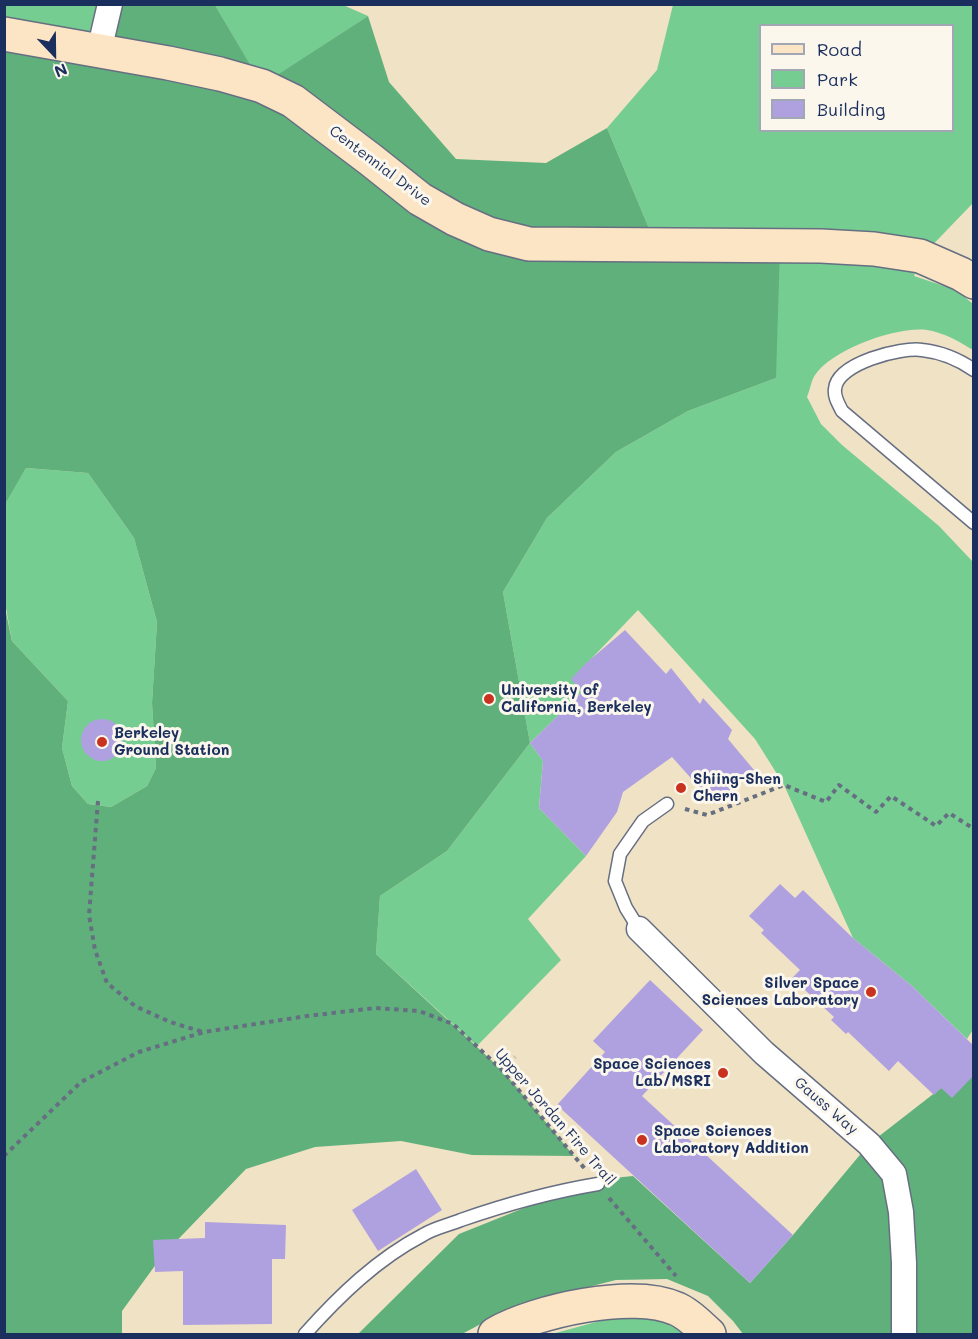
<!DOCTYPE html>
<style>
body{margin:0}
#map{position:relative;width:978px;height:1339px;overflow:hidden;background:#f0e2c4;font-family:Mali,sans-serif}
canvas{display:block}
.frame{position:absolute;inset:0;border:6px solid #1b2f5e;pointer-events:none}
.legend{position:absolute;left:759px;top:24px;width:195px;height:108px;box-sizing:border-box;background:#fbf7ec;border:2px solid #a1a7b3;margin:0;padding:8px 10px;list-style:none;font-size:18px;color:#1b2f5e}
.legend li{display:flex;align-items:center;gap:12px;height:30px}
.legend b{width:30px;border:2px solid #a1a7b3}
.north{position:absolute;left:24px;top:24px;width:60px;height:60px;-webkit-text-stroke:4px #fbf7ec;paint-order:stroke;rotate:158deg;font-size:16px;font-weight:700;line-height:24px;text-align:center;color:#1b2f5e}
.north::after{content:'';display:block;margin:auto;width:21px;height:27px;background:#1b2f5e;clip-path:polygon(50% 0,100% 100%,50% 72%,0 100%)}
</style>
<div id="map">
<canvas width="978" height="1339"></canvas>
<div class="frame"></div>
<ul class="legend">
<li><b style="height:8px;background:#fce5c4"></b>Road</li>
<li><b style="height:16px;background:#75cd92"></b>Park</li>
<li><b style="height:16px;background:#afa1e0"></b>Building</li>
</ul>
<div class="north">N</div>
</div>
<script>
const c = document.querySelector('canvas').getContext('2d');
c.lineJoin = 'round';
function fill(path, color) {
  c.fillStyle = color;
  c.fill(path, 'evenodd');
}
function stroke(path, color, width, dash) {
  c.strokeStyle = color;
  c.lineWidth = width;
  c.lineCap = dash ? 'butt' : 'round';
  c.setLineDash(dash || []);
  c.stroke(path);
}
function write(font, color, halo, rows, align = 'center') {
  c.font = font + ' Mali,sans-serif';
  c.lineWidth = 6;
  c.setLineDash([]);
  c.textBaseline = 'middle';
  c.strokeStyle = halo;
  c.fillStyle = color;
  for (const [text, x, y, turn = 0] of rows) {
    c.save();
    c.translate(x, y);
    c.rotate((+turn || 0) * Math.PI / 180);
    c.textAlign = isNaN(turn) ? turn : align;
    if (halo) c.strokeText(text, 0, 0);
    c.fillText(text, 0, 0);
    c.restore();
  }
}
fill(new Path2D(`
 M 4,5 L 110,5 L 99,51 L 5,34 Z
 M 215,5 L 343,5 L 368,16 L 262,86 Z
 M 673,5 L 973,5 L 973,203 L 921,257 L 914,276 L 956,290 L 973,304 L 973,350 C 958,341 945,333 927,330 C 897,326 833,349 815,375 C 811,381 810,390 807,397 L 821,424 L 842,445 L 939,526 L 973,562 L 974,1028 L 967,1039 L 912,986 L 853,938 L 784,785 L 755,739 L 638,610 L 572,679 L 582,692 L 530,743 L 543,761 L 539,808 L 586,856 L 528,919 L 561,960 L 477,1046 L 376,954 L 380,896 L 447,851 L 530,743 L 503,592 L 547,518 L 616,452 L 688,411 L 776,378 L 656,245 L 607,128 L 657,70 ZM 760,26 L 952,26 L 952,130 L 760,130 Z
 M 26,468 L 88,473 L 134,538 L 157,622 L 152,703 L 156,768 L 147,786 L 111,807 L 88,804 L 72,786 L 62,748 L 68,701 L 12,641 L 5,603 L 4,504 Z
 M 618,1316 L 648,1317 L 684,1331 L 687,1334 L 552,1334 Z`), '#75cd92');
fill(new Path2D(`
 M 110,5 L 215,5 L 262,85 L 368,16 L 389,82 L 456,159 L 546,163 L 607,128 L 656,245 L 780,246 L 776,378 L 688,411 L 616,452 L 547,518 L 503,592 L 530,743 L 447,851 L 380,896 L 376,954 L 502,1070 L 574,1156 L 472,1155 L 401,1141 L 315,1147 L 246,1169 L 162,1256 L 122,1311 L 122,1334 L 5,1334 L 4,603 L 12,641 L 68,701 L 62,748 L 72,786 L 88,804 L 111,807 L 147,786 L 156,768 L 152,703 L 157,622 L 134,538 L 88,473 L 26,468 L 5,504 L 5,34 L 99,51 Z
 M 973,1054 L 973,1334 L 743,1334 L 733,1321 L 708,1296 L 667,1279 L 616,1280 L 560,1294 L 505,1311 L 462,1334 L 358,1334 L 459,1234 L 594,1180 L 633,1176 L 750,1283 L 793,1235 L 869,1144 L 941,1088 Z`), '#60b07c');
fill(new Path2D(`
 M 625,630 L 666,674 L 671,668 L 700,704 L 703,698 L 732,730 L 728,739 L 754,770 L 714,804 L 672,757 L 623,792 L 617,812 L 586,856 L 539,808 L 543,761 L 530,743 L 582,692 L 571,679 L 585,664 Z
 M81 740a21 21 0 1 1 42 0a21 21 0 1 1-42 0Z
 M 780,884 L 795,898 L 803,890 L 853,938 L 912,986 L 974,1046 L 974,1075 L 952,1098 L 941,1088 L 934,1095 L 898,1061 L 889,1071 L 848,1032 L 846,1034 L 831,1020 L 834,1017 L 792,978 L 800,970 L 761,933 L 764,930 L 749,916 Z
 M 650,980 L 703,1030 L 642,1096 L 793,1235 L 750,1283 L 557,1105 L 605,1052 L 593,1041 Z
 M 416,1169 L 442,1210 L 378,1251 L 352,1210 Z
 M 205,1222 L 286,1225 L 285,1259 L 272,1259 L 272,1324 L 183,1325 L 183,1271 L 155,1272 L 153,1240 L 205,1238 Z`), '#afa1e0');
const lane = new Path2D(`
 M 974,370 C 958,359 941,352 922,350 C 901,347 837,363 835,389 C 834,397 838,403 842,411 L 974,523
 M 639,929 L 626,908 L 615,881 L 620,854 L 643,821 L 667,804
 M 305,1334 C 339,1296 377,1259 423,1235 C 434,1228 449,1225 461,1220 C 507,1204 550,1192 598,1184`);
const street = new Path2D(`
 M 99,51 L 110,4
 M 639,929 L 764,1053 L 869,1144 L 894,1174 L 901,1212 L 904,1263 L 904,1334`);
const secondary = new Path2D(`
 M 4,34 L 168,63 L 220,74 L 262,86 L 293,101 L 371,160 L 420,199 L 455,219 L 489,234 L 529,244 L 821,246 L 874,249 L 920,256 L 961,274 L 974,282
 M 495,1334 C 535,1311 633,1289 677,1309 C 689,1314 700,1326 709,1334`);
stroke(lane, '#666e82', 15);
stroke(street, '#666e82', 27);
stroke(secondary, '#666e82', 36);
stroke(new Path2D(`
 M 98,801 L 89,915 L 95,950 L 107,983 L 135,1006 L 170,1022 L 203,1032
 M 685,809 L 707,815 L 784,785 L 826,802 L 839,785 L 876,812 L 891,796 L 936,826 L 949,813 L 974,829
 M 502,1070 L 515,1057
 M 4,1156 L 81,1082 L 139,1052 L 204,1032 L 307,1016 L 375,1008 L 419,1011 L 453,1024 L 502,1070 L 585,1169
 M 609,1198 L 676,1276`), '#666e82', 4, [4.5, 4.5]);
stroke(lane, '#fff', 12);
stroke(street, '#fff', 24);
stroke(secondary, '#fce5c4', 33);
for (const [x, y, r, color] of [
 [489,699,6,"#c8321e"],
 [102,742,6,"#c8321e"],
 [681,788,6,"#c8321e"],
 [871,992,6,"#c8321e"],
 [723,1073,6,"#c8321e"],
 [642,1140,6,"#c8321e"]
]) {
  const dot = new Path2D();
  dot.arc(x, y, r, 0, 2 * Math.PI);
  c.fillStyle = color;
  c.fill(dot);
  stroke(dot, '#fbf7ec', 2);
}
write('15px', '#1b2f5e', '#fbf7ec', [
 ["Centennial Drive",380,166,37],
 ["Gauss Way",826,1106,41],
 ["Upper Jordan Fire Trail",555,1117,49]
]);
write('bold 15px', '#1b2f5e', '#fbf7ec', [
 ["University of",501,690],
 ["California, Berkeley",501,707],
 ["Berkeley",114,733],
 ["Ground Station",114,750],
 ["Shiing-Shen",693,779],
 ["Chern",693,796],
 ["Silver Space",859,983,"right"],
 ["Sciences Laboratory",859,1000,"right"],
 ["Space Sciences",711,1064,"right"],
 ["Lab/MSRI",711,1081,"right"],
 ["Space Sciences",654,1131],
 ["Laboratory Addition",654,1148]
], 'left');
</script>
